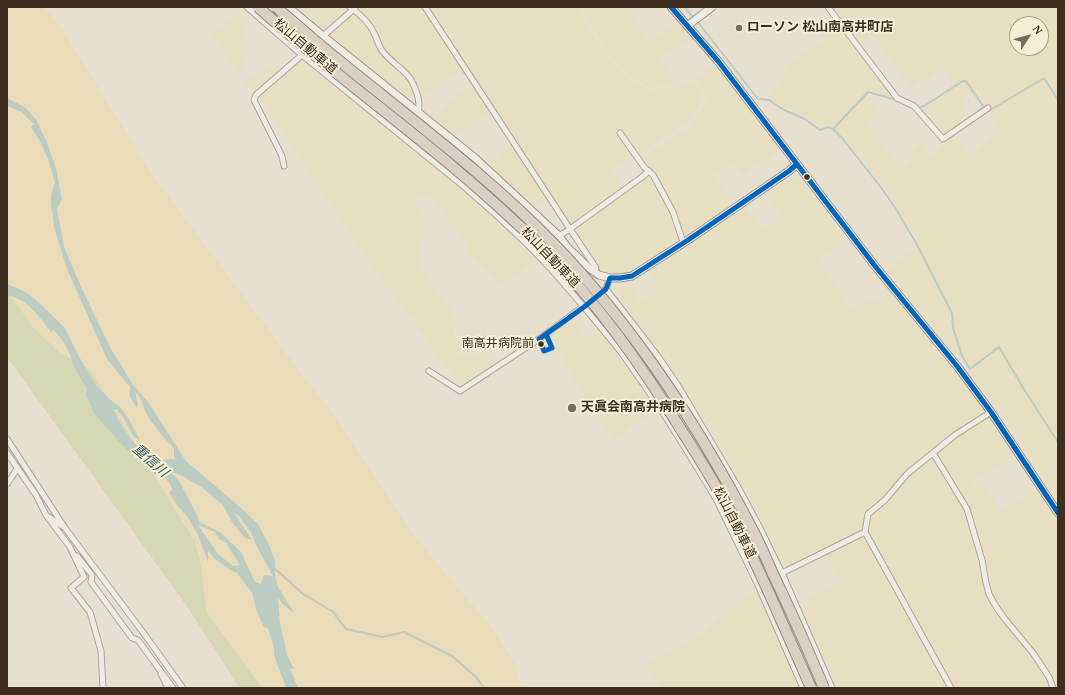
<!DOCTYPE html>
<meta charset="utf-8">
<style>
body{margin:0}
#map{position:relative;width:1065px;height:695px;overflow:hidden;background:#e7e0d1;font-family:"Times New Roman",serif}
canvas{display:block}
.frame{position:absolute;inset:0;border:8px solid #3d2e20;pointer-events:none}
.north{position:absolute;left:1009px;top:16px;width:40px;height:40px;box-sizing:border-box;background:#f7eed8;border:1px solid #ada18e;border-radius:50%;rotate:54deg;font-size:11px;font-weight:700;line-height:16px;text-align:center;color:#3d2e20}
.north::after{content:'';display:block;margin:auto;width:14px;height:18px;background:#786c5e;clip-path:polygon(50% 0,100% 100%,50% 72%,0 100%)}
</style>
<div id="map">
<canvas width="1065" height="695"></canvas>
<div class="frame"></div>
<div class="north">N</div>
</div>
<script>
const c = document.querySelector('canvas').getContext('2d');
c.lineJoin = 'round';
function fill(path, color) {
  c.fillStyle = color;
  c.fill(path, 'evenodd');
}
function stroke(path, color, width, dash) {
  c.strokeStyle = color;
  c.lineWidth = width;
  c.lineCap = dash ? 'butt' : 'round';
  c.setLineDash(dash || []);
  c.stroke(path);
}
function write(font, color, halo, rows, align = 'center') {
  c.font = font + ' "Times New Roman","Noto Sans JP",serif';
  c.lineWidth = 4;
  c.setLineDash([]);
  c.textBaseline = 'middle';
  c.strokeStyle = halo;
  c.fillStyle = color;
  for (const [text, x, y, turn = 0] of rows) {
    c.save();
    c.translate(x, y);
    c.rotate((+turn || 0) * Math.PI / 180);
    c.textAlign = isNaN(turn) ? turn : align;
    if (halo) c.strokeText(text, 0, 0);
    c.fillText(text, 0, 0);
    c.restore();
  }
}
fill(new Path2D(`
 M 296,7 L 348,7 L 349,8 L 336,20 L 326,27 L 322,28 L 319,27 Z
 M 358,7 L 421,7 L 461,69 L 420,99 L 417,85 L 414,80 L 409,74 L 383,48 L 375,29 Z
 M 428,7 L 577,7 L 599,44 L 614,66 L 632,80 L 649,90 L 666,88 L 682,87 L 692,81 L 704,98 L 687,121 L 640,155 L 622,131 L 617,134 L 632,156 L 612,170 L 624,188 L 573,225 L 571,224 Z
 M 581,7 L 635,7 L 629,12 L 650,41 L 678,22 L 690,35 L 690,38 L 659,58 L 674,78 L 676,83 L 676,84 L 650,87 L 647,86 L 617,65 L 607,52 Z
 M 832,7 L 1058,7 L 1058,501 L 1005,418 L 986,392 L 966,366 L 887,270 L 920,245 L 895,201 L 868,166 L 836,128 L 830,124 L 821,126 L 818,125 L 805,116 L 786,108 L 770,99 L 791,62 L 845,25 ZM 1017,24 L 1041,24 L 1041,48 L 1017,48 ZM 873,35 L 911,88 L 925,77 L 928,80 L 943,69 L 956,87 L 922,111 L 944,135 L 971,117 L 960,101 L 977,89 L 991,111 L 988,113 L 1001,131 L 970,154 L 954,135 L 947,140 L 949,142 L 931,156 L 920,143 L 910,151 L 914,157 L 900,169 L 868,125 L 881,114 L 870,97 L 869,94 L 871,91 L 893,97 L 857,49 Z
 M 244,11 L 248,23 L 241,28 L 250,48 L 239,74 L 211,34 L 235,17 Z
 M 353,12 L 364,22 L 373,34 L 376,46 L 380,52 L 407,77 L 410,82 L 414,94 L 408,99 L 332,39 L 331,33 L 333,30 Z
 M 300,60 L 302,61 L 426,159 L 467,193 L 534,257 L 535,260 L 526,267 L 503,284 L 501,284 L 470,256 L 467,244 L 438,205 L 435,201 L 426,197 L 425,194 L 416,195 L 415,199 L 418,210 L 422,217 L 426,223 L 420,250 L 420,260 L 421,267 L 426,277 L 455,315 L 456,326 L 453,334 L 464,348 L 457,352 L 463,356 L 467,356 L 474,355 L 483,350 L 486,354 L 488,354 L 493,365 L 462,386 L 461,386 L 440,361 L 429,345 L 425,336 L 419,331 L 414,319 L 406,314 L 312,178 L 305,166 L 259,97 L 262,92 Z
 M 273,63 L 280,72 L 254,95 L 244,82 Z
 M 715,64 L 780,149 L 761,164 L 759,163 L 744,174 L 732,163 L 713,176 L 733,204 L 684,236 L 675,211 L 652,170 L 651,170 L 642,159 L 690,126 L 709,98 L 695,79 Z
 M 472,85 L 490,110 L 462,131 L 453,135 L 431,117 Z
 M 511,143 L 547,197 L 537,205 L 512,186 L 506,180 L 493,169 L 489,164 Z
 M 649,177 L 651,179 L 670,212 L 680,239 L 626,273 L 612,274 L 602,271 L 573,229 L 643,180 Z
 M 792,178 L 801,180 L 846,240 L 818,259 L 852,308 L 891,294 L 977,401 L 1014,457 L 972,480 L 975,485 L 988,489 L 1000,510 L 1037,490 L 1058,523 L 1058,688 L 837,688 L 801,601 L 826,588 L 841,584 L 823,548 L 788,566 L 784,565 L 739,477 L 692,400 L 661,353 L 631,314 L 619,296 L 619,292 L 630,285 L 639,301 L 659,291 L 648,272 L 657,265 L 746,208 L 764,229 L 782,215 L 767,194 Z
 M 574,318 L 585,339 L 599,331 L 656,406 L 656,409 L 614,440 L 582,393 L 565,363 L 559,348 L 552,334 Z
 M 758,592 L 800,688 L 662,688 L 647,665 L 687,642 L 705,631 L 736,604 L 748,596 Z`), '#e6dfc2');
fill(new Path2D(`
 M 7,294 L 11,296 L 34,328 L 59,352 L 90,369 L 194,540 L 200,558 L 207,612 L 262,688 L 239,688 L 218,654 L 186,605 L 7,357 Z`), '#d6d7b3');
fill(new Path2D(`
 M 7,7 L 44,7 L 61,27 L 152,174 L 286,353 L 337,419 L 411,531 L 430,555 L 496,632 L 517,668 L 516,675 L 523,688 L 262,688 L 207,612 L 200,558 L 194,540 L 90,369 L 60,352 L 34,328 L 11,296 L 7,294 Z`), '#eadcb9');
fill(new Path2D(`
 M 7,98 L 26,108 L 37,121 L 47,143 L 56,168 L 62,199 L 57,209 L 64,247 L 82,289 L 111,349 L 133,385 L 148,402 L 186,461 L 241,508 L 258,524 L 269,545 L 275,561 L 275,574 L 277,585 L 294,613 L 284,605 L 278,598 L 280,623 L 287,655 L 294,669 L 290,669 L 298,688 L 286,688 L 274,655 L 274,647 L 268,628 L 264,627 L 257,612 L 252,593 L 237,573 L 229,569 L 214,558 L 208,550 L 208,562 L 198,535 L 187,516 L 177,505 L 169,492 L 172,490 C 171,481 163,476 156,472 L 156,475 L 146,464 L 137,458 L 122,445 L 94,413 L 86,395 L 87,389 L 73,366 L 70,354 L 63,341 L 53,329 L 52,333 C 38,316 29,300 7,295 L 7,284 L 24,291 L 36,300 L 65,328 L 78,355 L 97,387 L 113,402 L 121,408 L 130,421 L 140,440 L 134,437 L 124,419 L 117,410 L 111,408 L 125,431 L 144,455 L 160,466 L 163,464 L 163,460 L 176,459 L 174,456 L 174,448 C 166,440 153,425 147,415 C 142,406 144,400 135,392 L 138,404 L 137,408 L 130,397 L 130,387 L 107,359 L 67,269 L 54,227 L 53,216 L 51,207 L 51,195 L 55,182 L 48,159 L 40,141 L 31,127 L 34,124 L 22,112 L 7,106 ZM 169,471 L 184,477 L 200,486 L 223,505 L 232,522 L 245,538 L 252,540 L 234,513 L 239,516 L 251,532 L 255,543 L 273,576 L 264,575 L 261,584 L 255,582 L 246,563 L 242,553 L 220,532 L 199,522 L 197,515 L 178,479 ZM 198,525 L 215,532 L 219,539 L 226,543 L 240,565 L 233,566 L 218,554 Z`), '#bcccc2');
stroke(new Path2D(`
 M 684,7 L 694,18
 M 697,21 L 758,99 L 769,100 L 784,110 L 805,119 L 820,130 L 828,127 L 833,129 L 842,138 L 880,186 L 896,209 L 916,243 L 952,313 L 953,328 L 962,356 L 970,369 L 999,347 L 1025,391 L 1058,442
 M 918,108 L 924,106 L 963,81 L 966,81 L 987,112 L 1044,78 L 1058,100
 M 833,129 L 868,92 L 897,100
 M 273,567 L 302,593 L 333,612 L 346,629 L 383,637 L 404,632 L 452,656 L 476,677 L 484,688`), '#bcccc2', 2);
const street = new Path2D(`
 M 247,7 L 302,55 L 462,185 L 496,215 L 528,245 L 551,269 L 584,307 L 621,352 L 658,405 L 685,448 L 716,499 L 757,583 L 803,688
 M 350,7 C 360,14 370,23 375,35 C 377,39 378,44 381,49 C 388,60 401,67 409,77 C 414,83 416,91 418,97 C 419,103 420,107 418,112
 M 425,7 L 570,229 L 559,236
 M 828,7 L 897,98 L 914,106 L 943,139 L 988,108
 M 323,36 L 355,8
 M 620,133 L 644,167 L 653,175 L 673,212 L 683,242
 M 284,166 L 282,156 L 254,100 L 256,95 L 302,55
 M 595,272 L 596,268 L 570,229 L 642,177 L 649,171
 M 606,289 L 657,355 L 677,384 L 738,487 L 761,530 L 782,573 L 832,688
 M 603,291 L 606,289 L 610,278
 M 429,371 L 460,391 L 539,339 L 592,300
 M 7,439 L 65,528 L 145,635 L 183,688
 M 7,453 L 36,495 L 46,515 L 62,526
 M 933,453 L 967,509 L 982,560 L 986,583 L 989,594 L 995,605 L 1004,618 L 1033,653 L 1049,677 L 1053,688
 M 7,484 L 17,469
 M 46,515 L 70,547 L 84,577 L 71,588 L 90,612 L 101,651 L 103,688
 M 77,556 L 92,575 L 91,582 L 132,638 L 138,640 L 173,688
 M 782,573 L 865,532
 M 161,674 L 168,688
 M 951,688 L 865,532 L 868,514 L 885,500 L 907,474 L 955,435 L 991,412`);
const secondary = new Path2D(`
 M 288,7 L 323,36 L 475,158 L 559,236 L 567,247 L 589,268 L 599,275 L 610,278 L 620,278 L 632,276 L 688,240 L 789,171 L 797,164
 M 671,7 L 718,61 L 875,266 L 957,366 L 991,412 L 1058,513
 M 687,26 L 712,7`);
stroke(street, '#ada599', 7);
stroke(secondary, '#9c958a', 9);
stroke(street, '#efebe3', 5);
stroke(secondary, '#efebe3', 7);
const highwayBridge = new Path2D(`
 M 258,7 C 320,63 388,112 452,166 C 484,193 515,221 545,250 C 598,303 641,365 680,428 C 702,462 723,497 741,533 C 766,584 788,636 811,688
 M 276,7 C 296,24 316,42 337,59 C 411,119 488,176 554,244 C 633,326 698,425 750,525 C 759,541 766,558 773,574 C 791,611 808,650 824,688`);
stroke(highwayBridge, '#928b80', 12, []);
stroke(highwayBridge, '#dad1c2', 10);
stroke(new Path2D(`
 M 671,7 L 718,61 L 875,266 L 957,366 L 991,412 L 1058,513
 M 546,334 L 552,348 L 544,351 L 539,339 Z
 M 546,334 L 584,307 L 606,289 L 610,278 L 620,278 L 632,276 L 688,240 L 789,171 L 797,164`), '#0065bd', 5);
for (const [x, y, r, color] of [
 [739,28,4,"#786c5e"],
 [807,177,3.5,"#3d2e20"],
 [541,344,3.5,"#3d2e20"],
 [572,408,5,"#786c5e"]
]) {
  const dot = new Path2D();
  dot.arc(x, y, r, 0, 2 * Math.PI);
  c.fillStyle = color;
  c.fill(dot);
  stroke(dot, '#f7eed8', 1.5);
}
write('12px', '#3d2e20', '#f7eed8', [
 ["南高井病院前",534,344]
], 'right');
write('bold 13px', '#3d2e20', '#f7eed8', [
 ["ローソン 松山南高井町店",747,28],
 ["天眞会南高井病院",581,408]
], 'left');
write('13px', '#3d2e20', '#f7eed8', [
 ["松山自動車道",305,47,40],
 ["松山自動車道",550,258,46],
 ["松山自動車道",734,523,63]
]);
write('italic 14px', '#2f5d5a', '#f7eed8', [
 ["重信川",150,461,41]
]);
</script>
